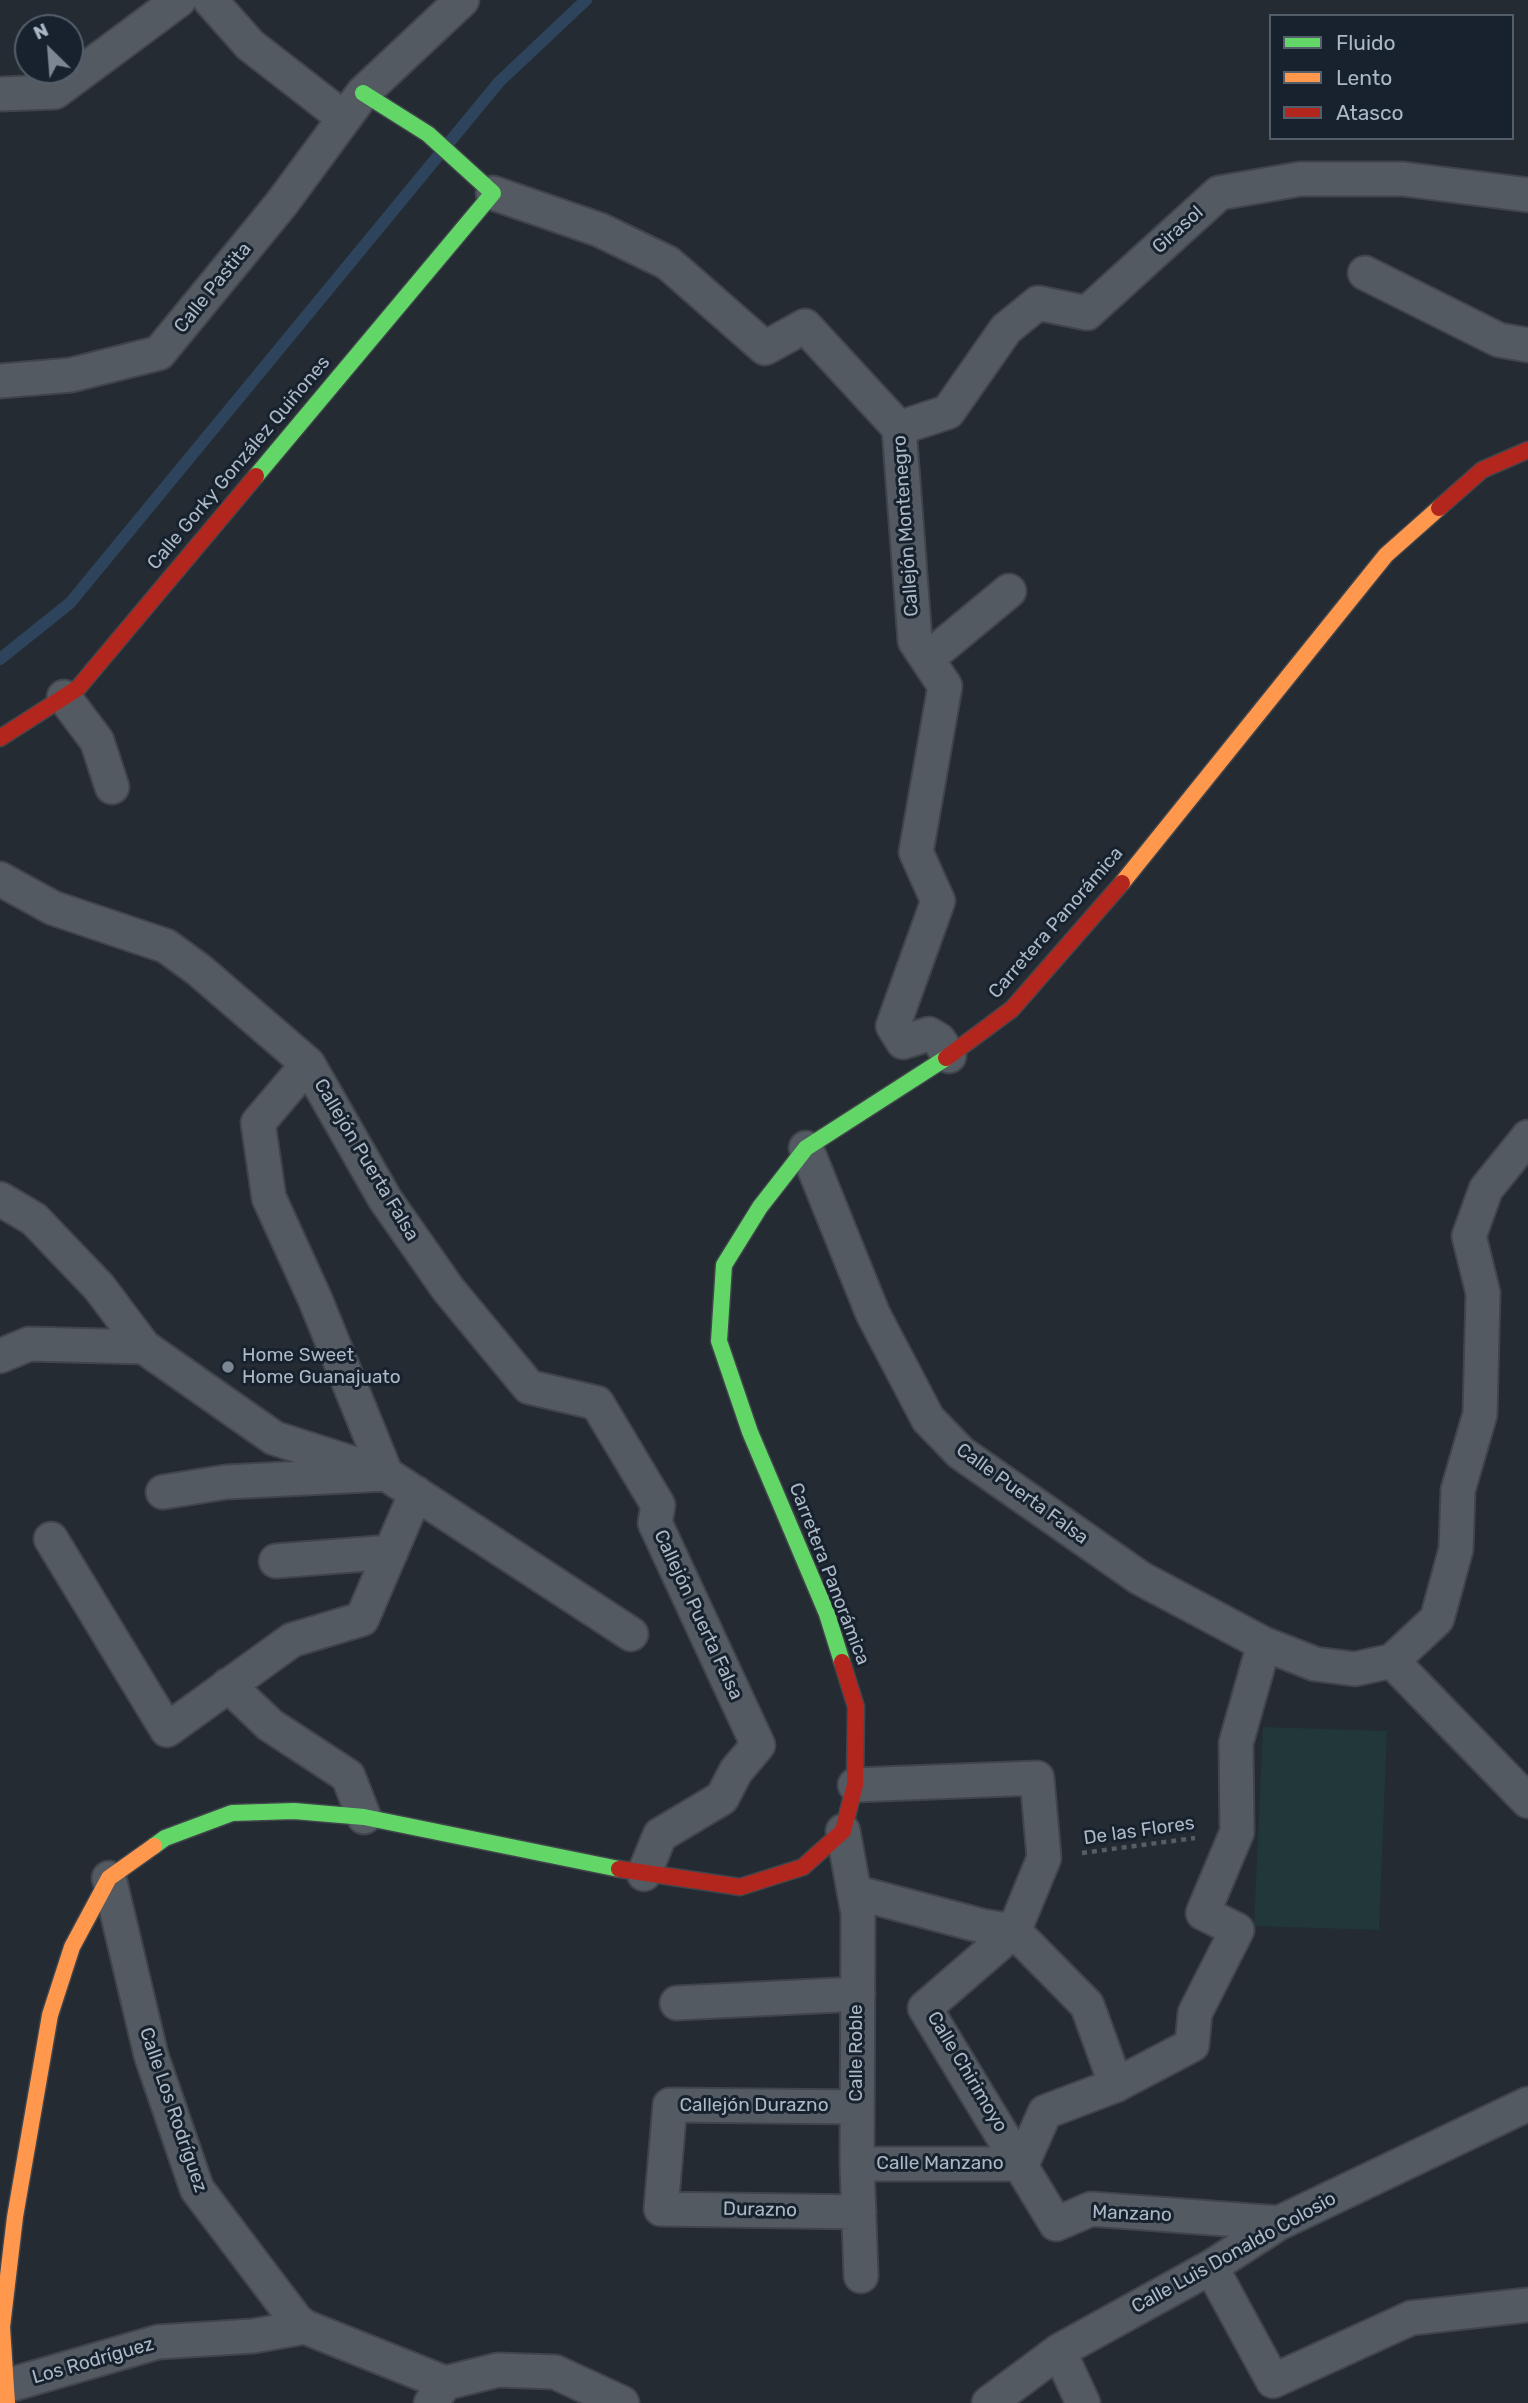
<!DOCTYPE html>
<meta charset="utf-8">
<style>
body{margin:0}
#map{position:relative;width:1528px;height:2403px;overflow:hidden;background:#242b33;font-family:Rubik,sans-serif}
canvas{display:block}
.legend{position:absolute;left:1269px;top:14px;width:245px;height:126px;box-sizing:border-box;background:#17222e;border:2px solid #535e6b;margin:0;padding:9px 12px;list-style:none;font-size:21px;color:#acb8c6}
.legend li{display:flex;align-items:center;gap:14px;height:35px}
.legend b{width:35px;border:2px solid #535e6b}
.north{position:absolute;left:14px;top:14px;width:70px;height:70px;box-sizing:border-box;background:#17222e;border:2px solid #535e6b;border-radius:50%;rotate:335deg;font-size:19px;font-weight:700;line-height:28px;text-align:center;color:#acb8c6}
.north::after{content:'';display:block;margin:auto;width:24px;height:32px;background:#7c8793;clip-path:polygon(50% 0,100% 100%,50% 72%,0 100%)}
</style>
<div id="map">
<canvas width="1528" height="2403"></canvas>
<ul class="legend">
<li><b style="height:9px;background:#63d668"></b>Fluido</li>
<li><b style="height:9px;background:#ff974d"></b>Lento</li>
<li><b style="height:9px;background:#b3261e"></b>Atasco</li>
</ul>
<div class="north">N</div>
</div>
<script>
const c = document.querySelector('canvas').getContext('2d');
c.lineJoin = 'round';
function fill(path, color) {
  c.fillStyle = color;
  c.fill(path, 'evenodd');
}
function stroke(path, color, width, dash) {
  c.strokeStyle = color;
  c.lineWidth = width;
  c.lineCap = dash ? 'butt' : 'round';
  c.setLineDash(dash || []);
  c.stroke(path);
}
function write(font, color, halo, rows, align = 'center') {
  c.font = font + ' Rubik,sans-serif';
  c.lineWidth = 6;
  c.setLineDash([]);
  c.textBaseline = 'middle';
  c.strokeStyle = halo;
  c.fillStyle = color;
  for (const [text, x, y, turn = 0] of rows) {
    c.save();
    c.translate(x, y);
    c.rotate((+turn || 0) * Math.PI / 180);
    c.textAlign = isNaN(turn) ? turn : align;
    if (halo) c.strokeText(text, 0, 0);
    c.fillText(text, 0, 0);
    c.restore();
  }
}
fill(new Path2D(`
 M 1263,1727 L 1387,1731 L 1379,1930 L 1254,1926 Z`), '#213739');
stroke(new Path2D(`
 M 0,659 L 70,603 L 499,82 L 586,0`), '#2d445c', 12);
const street = new Path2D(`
 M 210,0 L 250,45 L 344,118
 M 0,94 L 55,92 L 179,0
 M 493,193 L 600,230 L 668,263 L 765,348 L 805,326 L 899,428 L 915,641 L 945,686 L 916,852 L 938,901 L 893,1026 L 903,1042 L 929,1034 L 939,1040 L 949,1056
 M 1365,273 L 1499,340 L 1528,345
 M 0,381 L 71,375 L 159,353 L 282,203 L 363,93 L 462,0
 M 899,428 L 948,412 L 1006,329 L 1038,303 L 1087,313 L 1219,193 L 1300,179 L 1403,179 L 1528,195
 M 927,659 L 1009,591
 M 64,697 L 97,741 L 112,787
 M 0,879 L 53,908 L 166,946 L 199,970 L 308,1064 L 385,1199 L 448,1289 L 529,1387 L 597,1403 L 658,1505 L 655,1523 L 758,1745 L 736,1771 L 722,1798 L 660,1835 L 644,1874
 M 806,1148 L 873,1314 L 928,1419 L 961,1453 L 1140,1578 L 1264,1644 L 1315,1664 L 1355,1669 L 1392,1661
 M 0,1199 L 34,1219 L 99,1287 L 144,1347 L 274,1438 L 386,1474 L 631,1634
 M 0,1356 L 29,1344 L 144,1347
 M 163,1492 L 226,1482 L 386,1474 L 315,1299 L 269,1198 L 258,1123 L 308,1064
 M 51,1539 L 167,1730 L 292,1640 L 362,1619 L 416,1493
 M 276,1561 L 391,1552
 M 1392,1661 L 1437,1619 L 1456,1549 L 1458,1490 L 1480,1414 L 1483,1293 L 1469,1236 L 1486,1189 L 1528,1137
 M 1392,1661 L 1528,1801
 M 228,1685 L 270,1725 L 348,1776 L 364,1817
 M 855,1785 L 1037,1778 L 1044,1858 L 1014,1931 L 925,2008 L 1056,2224 L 1091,2209 L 1279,2223
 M 843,1831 L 858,1913 L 857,2164 L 861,2276
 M 109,1878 L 151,2055 L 197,2189 L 296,2320 L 305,2327 L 445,2383
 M 854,1892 L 982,1926 L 1014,1931 L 1087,2005 L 1116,2085
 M 677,2003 L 858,1994
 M 857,2107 L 670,2105 L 661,2209 L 859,2212
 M 857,2164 L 1022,2164
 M 1022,2164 L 1045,2112 L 1116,2085 L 1192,2045 L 1195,2013 L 1237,1930 L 1203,1913 L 1237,1832 L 1236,1743 L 1264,1644
 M 1211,2267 L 1273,2381 L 1411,2318 L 1528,2305
 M 1059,2351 L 1083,2403
 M 6,2386 L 158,2342 L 253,2336 L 305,2327
 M 431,2403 L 445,2383 L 498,2370 L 555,2372 L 622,2403
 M 989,2403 L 1059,2351 L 1211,2267 L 1279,2223 L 1528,2104`);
const fast = new Path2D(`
 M 256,476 L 493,193 L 428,134 L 363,93
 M 842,1662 L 827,1614 L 750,1432 L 719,1341 L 724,1265 L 760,1207 L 806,1148 L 946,1058
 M 154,1846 L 165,1838 L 232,1813 L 294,1811 L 364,1817 L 619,1869`);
const slow = new Path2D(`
 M 1122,883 L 1386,555 L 1439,508
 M 7,2403 L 2,2327 L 15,2217 L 50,2015 L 72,1947 L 109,1878 L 154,1846`);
const jam = new Path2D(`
 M 1439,508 L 1482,470 L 1528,450
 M 0,738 L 78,688 L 256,476
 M 946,1058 L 1012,1009 L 1122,883
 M 619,1869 L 740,1887 L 803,1867 L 843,1831 L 855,1785 L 856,1707 L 842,1662`);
stroke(street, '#40454b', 37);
stroke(fast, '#40454b', 19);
stroke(slow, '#40454b', 19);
stroke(jam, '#40454b', 19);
stroke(new Path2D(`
 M 1082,1853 L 1195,1838`), '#565e64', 4.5, [5, 5]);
stroke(street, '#545a62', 33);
stroke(fast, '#63d668', 16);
stroke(slow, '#ff974d', 16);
stroke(jam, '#b3261e', 16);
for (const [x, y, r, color] of [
 [228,1367,7,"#7c8793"]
]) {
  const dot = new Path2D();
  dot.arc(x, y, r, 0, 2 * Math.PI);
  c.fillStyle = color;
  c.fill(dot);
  stroke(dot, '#17222e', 2.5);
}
write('19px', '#acb8c6', '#17222e', [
 ["Girasol",1178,230,-42],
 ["Calle Pastita",213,288,-51],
 ["Calle Gorky González Quiñones",239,463,-50],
 ["Callejón Montenegro",906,526,-94],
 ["Carretera Panorámica",1056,923,-49],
 ["Callejón Puerta Falsa",366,1160,59],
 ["Calle Puerta Falsa",1022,1494,36],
 ["Carretera Panorámica",829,1574,69],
 ["Callejón Puerta Falsa",698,1615,65],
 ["De las Flores",1139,1831,-8],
 ["Calle Roble",857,2053,-90],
 ["Calle Chirimoyo",967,2072,59],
 ["Callejón Durazno",754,2106],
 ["Calle Los Rodríguez",173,2110,71],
 ["Calle Manzano",940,2164],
 ["Durazno",760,2210,1],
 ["Manzano",1132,2214,2],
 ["Calle Luis Donaldo Colosio",1234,2253,-29],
 ["Los Rodríguez",93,2361,-16]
]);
write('19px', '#acb8c6', '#17222e', [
 ["Home Sweet",242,1356],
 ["Home Guanajuato",242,1378]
], 'left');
</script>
